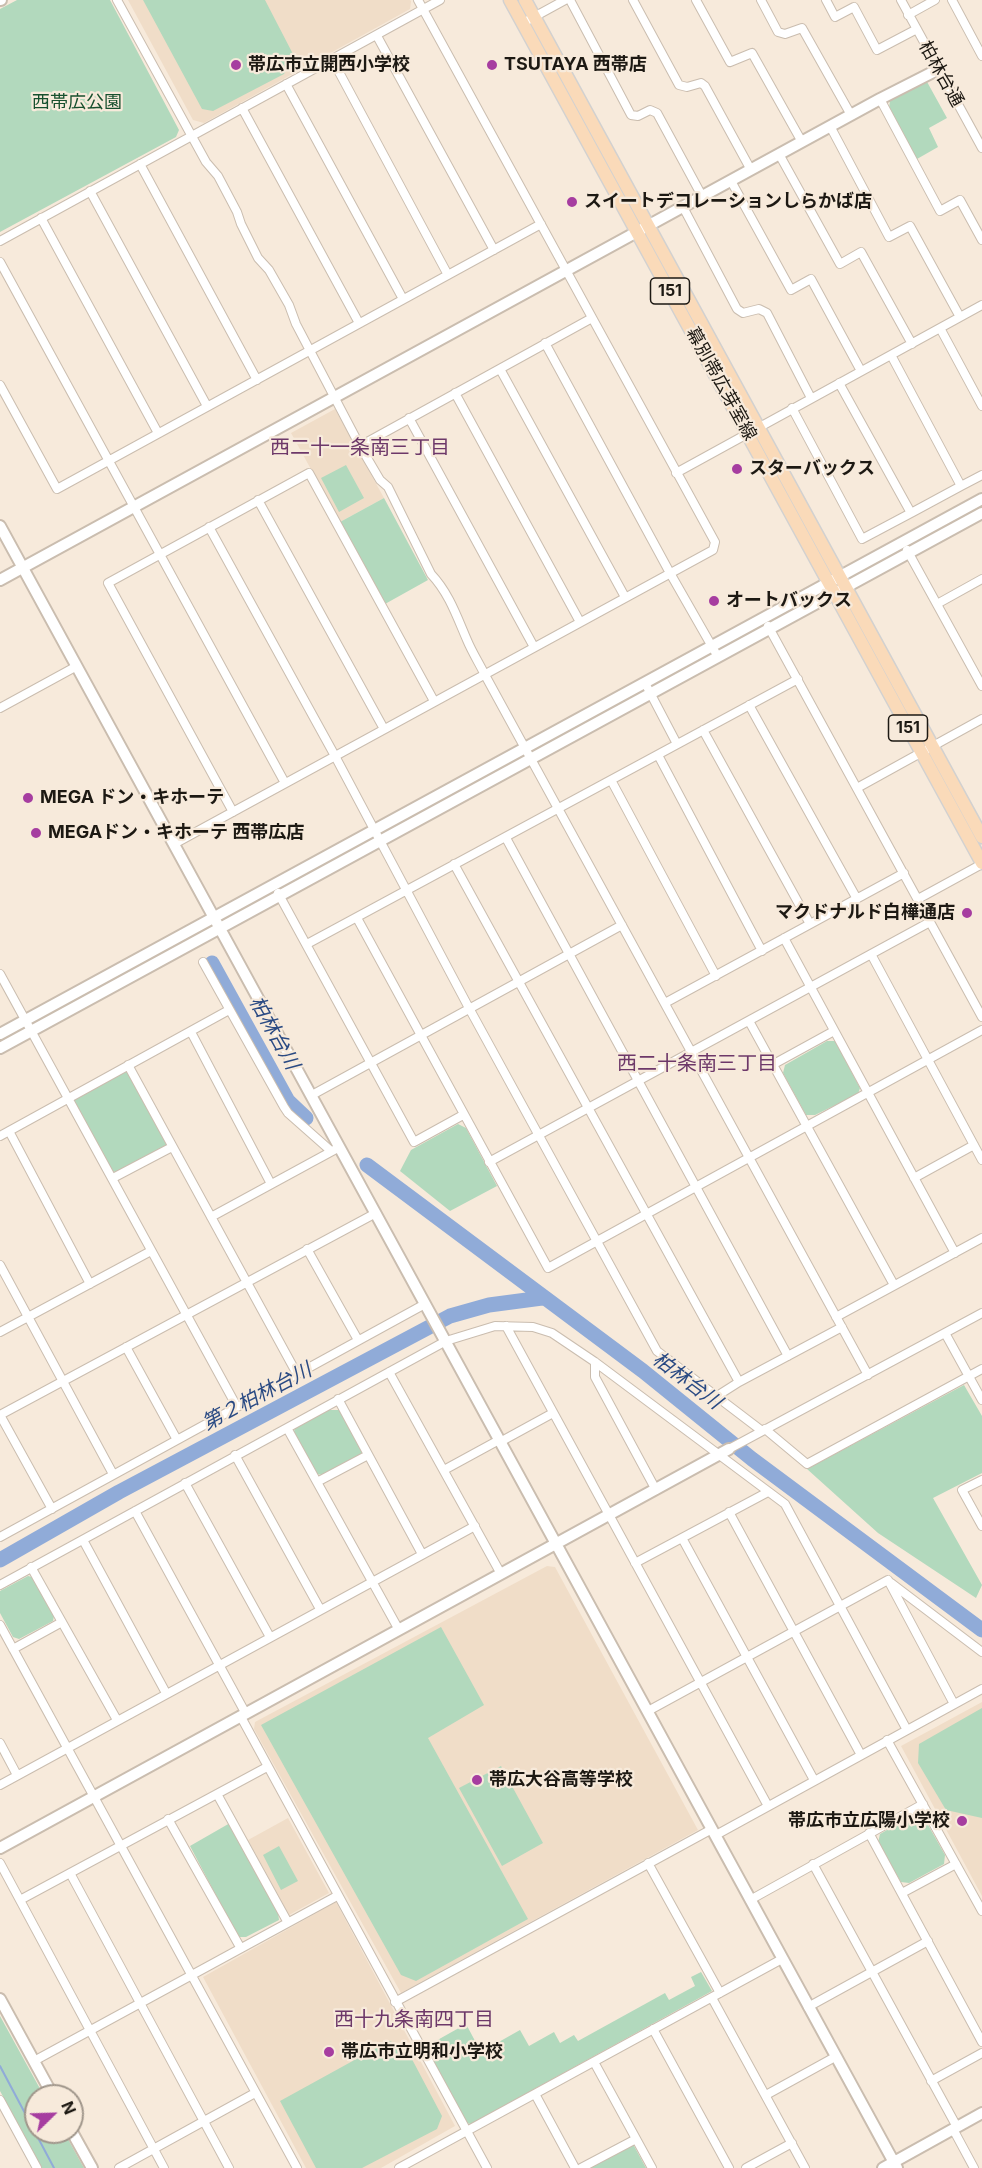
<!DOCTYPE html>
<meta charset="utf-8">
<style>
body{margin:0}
#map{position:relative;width:982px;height:2168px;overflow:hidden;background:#f7eadb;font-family:Inter,sans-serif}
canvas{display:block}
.north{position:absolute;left:24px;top:2084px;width:60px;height:60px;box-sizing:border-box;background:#f7eadb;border:2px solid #a0968b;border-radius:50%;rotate:67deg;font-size:16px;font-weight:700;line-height:24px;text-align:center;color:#1d1913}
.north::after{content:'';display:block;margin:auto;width:21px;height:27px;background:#a63da0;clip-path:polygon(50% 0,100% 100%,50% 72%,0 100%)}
</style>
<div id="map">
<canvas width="982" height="2168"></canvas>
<div class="north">N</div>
</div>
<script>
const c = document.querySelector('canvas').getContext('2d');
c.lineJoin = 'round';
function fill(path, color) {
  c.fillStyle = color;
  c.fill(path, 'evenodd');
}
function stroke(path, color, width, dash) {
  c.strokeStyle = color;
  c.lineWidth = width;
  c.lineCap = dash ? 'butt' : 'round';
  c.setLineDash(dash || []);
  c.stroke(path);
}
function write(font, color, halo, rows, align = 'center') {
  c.font = font + ' Inter,"Noto Sans JP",sans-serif';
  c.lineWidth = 4.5;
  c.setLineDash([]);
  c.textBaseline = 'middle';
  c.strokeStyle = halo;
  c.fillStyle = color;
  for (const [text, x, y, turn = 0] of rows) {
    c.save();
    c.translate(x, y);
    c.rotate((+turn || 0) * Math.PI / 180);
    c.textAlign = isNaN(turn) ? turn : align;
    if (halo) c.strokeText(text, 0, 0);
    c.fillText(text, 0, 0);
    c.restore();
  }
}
fill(new Path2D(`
 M 128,0 L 410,0 L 411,1 L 410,9 L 204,123 L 193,120 Z
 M 335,409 L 384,498 L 340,522 L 291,433 Z
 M 547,1566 L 555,1567 L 698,1830 L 401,1993 L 254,1729 L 255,1722 Z
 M 982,1702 L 982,1896 L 901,1746 Z
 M 288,1818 L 329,1893 L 289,1915 L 248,1840 Z
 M 336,1902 L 455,2126 L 381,2168 L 306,2168 L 203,1977 Z`), '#f0ddc8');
fill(new Path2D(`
 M 17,0 L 110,0 L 179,130 L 176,137 L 0,232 L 0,9 Z
 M 143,0 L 265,0 L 294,56 L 284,74 L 213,111 L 202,109 Z
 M 926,80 L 947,118 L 929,128 L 938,147 L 917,159 L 889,109 L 890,100 Z
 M 346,465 L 364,498 L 339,512 L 321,478 Z
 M 384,498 L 428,580 L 385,604 L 340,522 Z
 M 827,1041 L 835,1041 L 860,1088 L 858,1094 L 815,1115 L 806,1115 L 783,1073 L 785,1065 Z
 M 128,1070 L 167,1146 L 119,1171 L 113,1172 L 75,1102 L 75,1098 Z
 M 458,1124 L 466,1128 L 497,1186 L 450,1211 L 400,1171 L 411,1150 Z
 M 964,1385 L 982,1416 L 982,1473 L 933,1498 L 982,1585 L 976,1598 L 878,1533 L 807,1469 Z
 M 326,1410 L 339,1410 L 363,1454 L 322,1475 L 317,1474 L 294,1432 L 295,1427 Z
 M 28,1576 L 32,1577 L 54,1616 L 53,1621 L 19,1639 L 13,1637 L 0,1613 L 0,1591 Z
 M 441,1627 L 484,1705 L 428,1738 L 528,1919 L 416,1981 L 401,1975 L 261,1725 Z
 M 982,1708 L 982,1818 L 946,1810 L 918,1763 L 919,1744 Z
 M 501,1766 L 543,1843 L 502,1866 L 459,1788 Z
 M 915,1814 L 923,1816 L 945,1855 L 944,1864 L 909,1883 L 901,1882 L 878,1843 L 880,1834 Z
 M 230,1823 L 278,1912 L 279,1920 L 246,1937 L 238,1937 L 190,1846 Z
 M 279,1846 L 298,1881 L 281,1890 L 263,1855 Z
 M 701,1972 L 712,1991 L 471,2124 L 466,2123 L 425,2047 L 466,2024 L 481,2052 L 520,2030 L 529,2046 L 554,2032 L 560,2043 L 574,2035 L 578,2041 L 665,1993 L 669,2000 L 695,1986 L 691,1977 Z
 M 0,2016 L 44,2096 L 36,2096 L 36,2132 L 64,2132 L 84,2168 L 42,2168 L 0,2091 Z
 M 389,2041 L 405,2046 L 442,2116 L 437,2129 L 362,2168 L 316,2168 L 280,2101 Z
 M 633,2144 L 646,2168 L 589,2168 Z`), '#b2d9bd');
stroke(new Path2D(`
 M 0,2066 L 54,2168`), '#90abd8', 2);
stroke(new Path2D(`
 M 212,963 L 288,1101 L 306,1118
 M 367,1165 L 643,1371 L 752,1459 L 982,1630
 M 0,1560 L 119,1492 L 450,1316 L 489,1305 L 542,1298`), '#90abd8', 15);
const street = new Path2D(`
 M 117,0 L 206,162 L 218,176 L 237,212 L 241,224 L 258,258 L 269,270 L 289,305 L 296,324 L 360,446 L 380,480 L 388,487 L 431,574 C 449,593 457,617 467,640 C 472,652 479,663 485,675 L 868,1375
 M 570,0 L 631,115 L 638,116 L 650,110 L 657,113 L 702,196
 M 633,0 L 679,85 L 687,87 L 701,83 L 705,86 L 751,170
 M 696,0 L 730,62 L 752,53 L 802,142
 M 761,0 L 778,32 L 785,34 L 802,28 L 851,115
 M 826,0 L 835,17 L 854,7 L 877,50 L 917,29
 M 901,0 L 982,148
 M 952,0 L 982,56
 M 908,15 L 935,0
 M 523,23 L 565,0
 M 377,36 L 494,250
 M 332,59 L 448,275
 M 286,84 L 403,299
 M 880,99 L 940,211 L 960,200 L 982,240
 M 242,108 L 359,323
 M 830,126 L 889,237 L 910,226 L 960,317
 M 779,154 L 840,264 L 861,252 L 912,344
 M 140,164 L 257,380
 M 731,181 L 791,290 L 811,279 L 861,371
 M 90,191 L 207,406
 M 683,207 L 737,309 L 743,313 L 759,309 L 767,313 L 811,398
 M 41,218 L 158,433
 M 0,241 L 440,0
 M 0,262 L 285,783
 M 940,328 L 982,406
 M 545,343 L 670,573 L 718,657
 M 891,355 L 961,486 L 982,475
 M 500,369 L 625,597
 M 839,383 L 911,513 L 961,486
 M 0,385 L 57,489 L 541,224
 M 455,393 L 580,622
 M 792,408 L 862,539 L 911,513
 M 409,418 L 534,647
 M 360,446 L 592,318
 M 676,473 L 982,305
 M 258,500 L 384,729
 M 209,527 L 335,756 L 469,1008 L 657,1351 L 762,1431
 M 907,550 L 982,686
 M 937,604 L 982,579
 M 768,626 L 982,1017
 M 645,683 L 677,744
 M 749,705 L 857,899
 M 0,708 L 77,666
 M 703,730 L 810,924
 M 658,755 L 762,951
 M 611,780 L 716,976
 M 857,788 L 982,719
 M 233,812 L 108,583 L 309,473 L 434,701
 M 506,838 L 788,1356
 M 174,844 L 713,550 L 715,542 L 418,0
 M 454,864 L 739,1382
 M 278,893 L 414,1142 L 463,1115
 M 918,899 L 982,864
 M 357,918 L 548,1268 L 982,1030
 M 784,938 L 955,1253
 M 307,944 L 798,679
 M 871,954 L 982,1160
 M 203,962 L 284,1107 L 288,1113 L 331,1151
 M 0,974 L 237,1407
 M 665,1003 L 904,873
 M 749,1021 L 894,1285
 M 191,1032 L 271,1184
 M 128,1065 L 297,1374
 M 772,1065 L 834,1031
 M 312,1095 L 622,925
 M 9,1131 L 90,1284
 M 0,1136 L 229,1010
 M 489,1162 L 930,922
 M 113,1178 L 172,1147
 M 914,1178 L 974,1145
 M 211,1217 L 336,1149
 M 307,1249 L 358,1340
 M 0,1265 L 113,1474
 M 836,1317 L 982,1238
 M 506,1326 L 768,1806
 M 0,1332 L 151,1251
 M 945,1333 L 982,1400
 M 126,1347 L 176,1438
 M 595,1362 L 595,1377 L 656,1490
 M 389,1372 L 501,1574
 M 717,1396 L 739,1382 L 842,1327
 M 338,1399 L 422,1554
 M 0,1415 L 376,1213
 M 0,1415 L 52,1509
 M 287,1428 L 399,1630
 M 765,1429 L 807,1464 L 982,1369
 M 500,1442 L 553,1413
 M 729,1449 L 982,1313
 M 235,1455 L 320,1609
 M 444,1470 L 499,1440
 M 982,1480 L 962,1490 L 982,1526
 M 317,1482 L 368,1455
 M 185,1483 L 270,1637
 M 135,1511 L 246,1714
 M 729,1512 L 861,1755
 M 0,1537 L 425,1304
 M 682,1538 L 814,1780
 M 83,1540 L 166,1693
 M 635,1563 L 768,1492
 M 31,1567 L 117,1720
 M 888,1580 L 954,1704
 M 891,1583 L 982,1652
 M 0,1585 L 446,1341 L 495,1326 L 533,1327 L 552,1333 L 595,1362 L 785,1504 L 907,1730
 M 0,1625 L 297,2168
 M 13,1649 L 62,1622
 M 648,1711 L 888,1580
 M 241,1717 L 487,2168
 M 887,1740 L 982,1911
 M 0,1743 L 17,1775
 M 0,1785 L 475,1526
 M 217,1794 L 287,1921
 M 168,1819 L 240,1947
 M 869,1833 L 982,2042
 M 716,1835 L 982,1689
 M 0,1863 L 164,2168
 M 648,1863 L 720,1993
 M 813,1864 L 957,2127
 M 70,1873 L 229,2168
 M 902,1893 L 956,1864
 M 20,1900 L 267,1767
 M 750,1900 L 923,1804
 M 712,1998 L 805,2168
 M 395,2002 L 712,1829
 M 808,2007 L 928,1941
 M 653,2029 L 729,2168
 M 34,2061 L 337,1896
 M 594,2062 L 652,2168
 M 931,2081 L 982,2053
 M 535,2094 L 575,2168
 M 766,2095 L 835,2057
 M 0,2100 L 37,2168
 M 953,2129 L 974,2168
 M 119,2168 L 255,2093
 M 399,2168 L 782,1959
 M 581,2168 L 636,2139
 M 746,2168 L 792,2143`);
const secondary = new Path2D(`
 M 0,0 L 1,0
 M 0,526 L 897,2168
 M 0,580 L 880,99 L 939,69
 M 0,1034 L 982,499
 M 0,1048 L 982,513
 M 0,1848 L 729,1449
 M 0,1999 L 53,2096
 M 72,2132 L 92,2168
 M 883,2168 L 982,2113`);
const primary = new Path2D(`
 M 510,0 L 982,863
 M 525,0 L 982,837`);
stroke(street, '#cabdaf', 10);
stroke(secondary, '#cabdaf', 14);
stroke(primary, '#d2d1d0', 15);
stroke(street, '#fff', 8);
stroke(secondary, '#fff', 10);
stroke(primary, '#fadab9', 12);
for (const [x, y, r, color] of [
 [236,65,6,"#a63da0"],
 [492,65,6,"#a63da0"],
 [572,202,6,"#a63da0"],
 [737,469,6,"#a63da0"],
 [714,601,6,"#a63da0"],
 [28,798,6,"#a63da0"],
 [36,833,6,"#a63da0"],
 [967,913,6,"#a63da0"],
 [477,1780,6,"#a63da0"],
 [962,1821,6,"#a63da0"],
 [329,2052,6,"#a63da0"]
]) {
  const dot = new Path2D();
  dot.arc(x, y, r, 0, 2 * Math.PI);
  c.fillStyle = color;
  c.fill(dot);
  stroke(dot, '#f7eadb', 2);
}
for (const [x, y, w] of [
 [670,291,39],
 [908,728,39]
]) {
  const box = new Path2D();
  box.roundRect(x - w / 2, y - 13, w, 26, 4.5);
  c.fillStyle = '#f7eadb';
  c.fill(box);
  stroke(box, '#1d1913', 1.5);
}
write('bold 16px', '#1d1913', null, [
 ["151",670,291],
 ["151",908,728]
]);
write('bold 18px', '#1d1913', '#f7eadb', [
 ["帯広市立開西小学校",248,65],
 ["TSUTAYA 西帯店",504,65],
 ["スイートデコレーションしらかば店",584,202],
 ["スターバックス",749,469],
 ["オートバックス",726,601],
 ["MEGA ドン・キホーテ",40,798],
 ["MEGAドン・キホーテ 西帯広店",48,833],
 ["マクドナルド白樺通店",955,913,"right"],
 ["帯広大谷高等学校",489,1780],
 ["帯広市立広陽小学校",950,1821,"right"],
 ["帯広市立明和小学校",341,2052]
], 'left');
write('18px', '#1d1913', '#f7eadb', [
 ["柏林台通",941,74,61],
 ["幕別帯広芽室線",721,384,61]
]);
write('18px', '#17502e', '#f7eadb', [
 ["西帯広公園",77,103]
]);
write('20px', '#6d3869', '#f7eadb', [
 ["西二十一条南三丁目",360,448],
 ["西二十条南三丁目",697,1064],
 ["西十九条南四丁目",414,2020]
]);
write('italic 20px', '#2a4a83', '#f7eadb', [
 ["柏林台川",274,1033,61],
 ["柏林台川",687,1381,37],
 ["第２柏林台川",257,1397,-28]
]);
</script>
